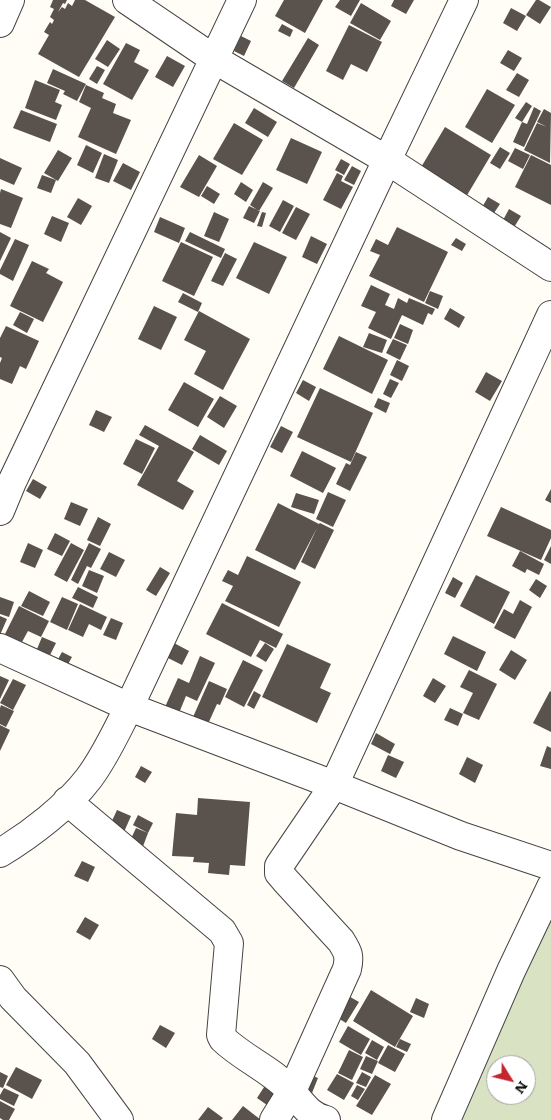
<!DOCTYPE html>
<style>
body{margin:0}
#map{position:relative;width:551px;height:1120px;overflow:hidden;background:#fffdf5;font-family:Literata,serif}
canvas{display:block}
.north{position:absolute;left:486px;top:1055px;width:50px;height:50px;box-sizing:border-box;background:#fff;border:1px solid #a0a0a0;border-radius:50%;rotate:126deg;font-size:14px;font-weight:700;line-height:20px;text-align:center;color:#111}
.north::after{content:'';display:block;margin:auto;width:18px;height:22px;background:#c4262e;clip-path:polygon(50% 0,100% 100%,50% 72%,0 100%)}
</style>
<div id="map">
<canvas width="551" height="1120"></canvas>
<div class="north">N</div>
</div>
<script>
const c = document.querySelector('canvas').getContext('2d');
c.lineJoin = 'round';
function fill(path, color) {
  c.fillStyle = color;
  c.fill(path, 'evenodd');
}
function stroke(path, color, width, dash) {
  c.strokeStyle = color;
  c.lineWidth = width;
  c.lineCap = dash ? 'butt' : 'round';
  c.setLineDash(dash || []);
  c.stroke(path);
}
fill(new Path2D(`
 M 551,921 L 551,1120 L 456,1120 ZM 496,1065 L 526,1065 L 526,1095 L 496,1095 Z`), '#d9e3c4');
fill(new Path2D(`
 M 53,0 L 67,0 L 65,4 L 63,3 L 58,12 L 62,7 L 65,9 L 68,3 L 72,6 L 75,0 L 85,0 L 115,17 L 79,77 L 38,54 L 49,35 L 44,32 L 50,22 L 52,24 L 54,20 L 50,17 L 54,9 L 50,7 Z
 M 284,0 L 323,0 L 305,33 L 275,16 Z
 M 340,0 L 360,0 L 351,16 L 335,7 Z
 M 394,0 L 414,0 L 406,14 L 391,6 Z
 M 536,0 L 539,0 L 551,7 L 540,24 L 526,15 Z
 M 361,3 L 391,21 L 380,40 L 350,23 Z
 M 511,8 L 526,16 L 517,31 L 503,23 Z
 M 282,24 L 293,30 L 290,37 L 278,31 Z
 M 349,25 L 382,42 L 367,72 L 351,64 L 343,80 L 326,71 Z
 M 241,36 L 251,41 L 244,56 L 234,51 Z
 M 308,38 L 319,45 L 294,88 L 282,81 Z
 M 107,40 L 120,49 L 108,67 L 95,59 Z
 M 126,43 L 140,50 L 134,62 L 149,70 L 132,100 L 103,84 Z
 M 508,50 L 522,58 L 514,71 L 500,63 Z
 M 167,56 L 185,66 L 173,87 L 155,77 Z
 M 97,66 L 105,70 L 97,84 L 89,79 Z
 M 53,69 L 86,84 L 77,101 L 63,94 L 65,91 L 47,83 Z
 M 517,73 L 529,80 L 519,97 L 506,90 Z
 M 35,80 L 60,90 L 55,102 L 62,105 L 56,120 L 25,108 Z
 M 86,85 L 104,93 L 102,98 L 116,104 L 113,113 L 131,120 L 116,154 L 78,137 L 91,108 L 79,102 Z
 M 487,89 L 515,105 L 492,143 L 465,127 Z
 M 526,102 L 532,106 L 522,122 L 515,118 Z
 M 534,107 L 541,111 L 524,147 L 513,142 L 522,122 L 527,124 Z
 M 254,108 L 277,122 L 268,137 L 245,123 Z
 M 544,109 L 551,113 L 550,163 L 524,150 L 537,123 L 547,127 L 537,122 Z
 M 21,110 L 57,124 L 50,142 L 13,128 Z
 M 234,123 L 263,140 L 242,175 L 213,159 Z
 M 445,127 L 491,155 L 463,202 L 417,174 Z
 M 291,138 L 322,152 L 307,184 L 276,170 Z
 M 86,145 L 102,153 L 93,173 L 77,165 Z
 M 500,147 L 510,153 L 500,169 L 490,163 Z
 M 515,148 L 530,155 L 523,169 L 508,161 Z
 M 58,150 L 72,158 L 58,181 L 44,173 Z
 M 104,154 L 118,160 L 109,183 L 95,178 Z
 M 199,155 L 217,166 L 199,197 L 180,187 Z
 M 531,155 L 551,165 L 551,205 L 515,187 Z
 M 0,158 L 22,168 L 14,185 L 0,179 Z
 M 341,159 L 350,164 L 344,175 L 335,170 Z
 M 123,163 L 140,172 L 131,190 L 113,181 Z
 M 352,166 L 361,171 L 354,185 L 344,180 Z
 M 337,173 L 343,176 L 341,181 L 353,187 L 341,209 L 323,200 Z
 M 42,175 L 56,180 L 51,193 L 37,188 Z
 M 241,182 L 253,190 L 246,202 L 234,194 Z
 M 263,182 L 273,188 L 259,211 L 250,205 Z
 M 207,186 L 220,194 L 214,204 L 201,196 Z
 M 1,189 L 23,198 L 11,228 L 0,224 L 0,193 Z
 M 488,197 L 500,204 L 492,216 L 481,209 Z
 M 78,198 L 92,206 L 81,225 L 67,217 Z
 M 283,200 L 294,206 L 280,232 L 269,226 Z
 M 249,206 L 260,211 L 254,223 L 243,218 Z
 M 296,207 L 310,214 L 296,240 L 282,233 Z
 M 509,209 L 521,216 L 513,229 L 502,222 Z
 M 214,212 L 229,219 L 219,242 L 204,236 Z
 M 262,212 L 266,213 L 262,227 L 257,226 Z
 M 52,216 L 69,223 L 61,242 L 44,234 Z
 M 160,217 L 185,228 L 179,243 L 154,232 Z
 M 397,227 L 448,252 L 424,302 L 369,276 L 380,255 L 370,251 L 376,239 L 388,245 Z
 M 0,232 L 11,238 L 0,261 Z
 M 190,232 L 225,249 L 221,258 L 185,241 Z
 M 311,236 L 327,244 L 317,264 L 302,257 Z
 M 456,238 L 466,244 L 462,251 L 451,245 Z
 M 15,239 L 29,245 L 13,281 L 0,274 L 0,270 Z
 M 181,242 L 213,257 L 194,296 L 162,281 Z
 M 254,242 L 287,257 L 269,294 L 236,278 Z
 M 225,253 L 237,259 L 223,286 L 211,281 Z
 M 32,261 L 49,269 L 46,273 L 63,282 L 43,322 L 10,306 Z
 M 371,285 L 390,294 L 385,305 L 394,309 L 398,298 L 407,303 L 409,298 L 435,309 L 432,315 L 428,313 L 423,325 L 402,315 L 391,339 L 368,328 L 376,312 L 361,306 Z
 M 430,291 L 443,296 L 438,309 L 425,303 Z
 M 183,293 L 202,303 L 198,312 L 178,302 Z
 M 154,306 L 177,317 L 161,350 L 138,339 Z
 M 450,308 L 465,317 L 459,328 L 444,319 Z
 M 199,311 L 250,339 L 223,390 L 194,374 L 206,351 L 184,340 Z
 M 20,312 L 34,319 L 27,333 L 13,325 Z
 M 400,324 L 413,330 L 408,344 L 394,338 Z
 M 6,326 L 39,341 L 26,369 L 20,366 L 12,384 L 0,379 L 0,363 L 2,358 L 0,357 L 0,338 Z
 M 369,333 L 387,340 L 382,353 L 363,347 Z
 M 339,336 L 388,360 L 372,394 L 323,369 Z
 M 393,339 L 407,345 L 400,360 L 386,353 Z
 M 397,360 L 409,366 L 402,381 L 390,375 Z
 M 486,372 L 502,381 L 490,401 L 475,392 Z
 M 390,379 L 399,383 L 391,398 L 383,394 Z
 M 303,380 L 316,387 L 309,401 L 296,393 Z
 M 184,382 L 214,399 L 198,427 L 168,410 Z
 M 320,388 L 373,413 L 351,462 L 297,437 Z
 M 220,396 L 237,406 L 224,428 L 207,417 Z
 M 378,398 L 390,403 L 386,413 L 374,407 Z
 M 96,410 L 112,417 L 104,432 L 89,425 Z
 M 145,425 L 194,452 L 177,481 L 194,491 L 183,510 L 137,485 L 159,446 L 139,435 Z
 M 281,426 L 293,432 L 282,453 L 270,447 Z
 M 200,435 L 227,451 L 219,465 L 192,449 Z
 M 136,439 L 155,448 L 142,474 L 123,464 Z
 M 302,451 L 336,468 L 323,493 L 290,476 Z
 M 356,452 L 367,457 L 350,491 L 336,484 L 346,463 L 350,465 Z
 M 33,479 L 47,487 L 40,499 L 26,491 Z
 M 551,489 L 551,503 L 545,500 Z
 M 328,492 L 346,500 L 333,527 L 316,519 Z
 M 296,493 L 319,500 L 314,514 L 291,507 Z
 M 71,502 L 88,509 L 80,526 L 64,519 Z
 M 278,503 L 319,524 L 320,523 L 334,530 L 315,569 L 301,562 L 317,528 L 295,570 L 255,550 Z
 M 501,507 L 551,530 L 551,538 L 541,560 L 487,536 Z
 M 98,517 L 111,524 L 100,546 L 87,540 Z
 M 55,533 L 70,541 L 62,556 L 47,549 Z
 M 28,543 L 43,550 L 35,568 L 20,562 Z
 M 71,543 L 84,550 L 67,582 L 54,575 Z
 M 89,543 L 101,549 L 91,568 L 87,566 L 78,584 L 71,580 Z
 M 551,546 L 551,564 L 544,560 Z
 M 520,551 L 544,564 L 539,575 L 527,569 L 525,573 L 512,566 Z
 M 109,552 L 125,560 L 116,577 L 100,569 Z
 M 247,556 L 301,582 L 279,627 L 225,601 L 233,586 L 222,581 L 228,570 L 238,575 Z
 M 160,567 L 170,573 L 156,596 L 146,590 Z
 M 89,570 L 104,576 L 97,593 L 82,586 Z
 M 476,575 L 510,592 L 494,624 L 460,606 Z
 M 453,577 L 463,583 L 455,598 L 445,593 Z
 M 536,579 L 547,586 L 540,598 L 529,590 Z
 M 78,587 L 98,597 L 93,608 L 72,598 Z
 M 29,591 L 50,602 L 43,616 L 21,606 Z
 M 0,597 L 14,602 L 9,617 L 0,614 Z
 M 62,597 L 78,604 L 67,630 L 50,622 Z
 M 520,600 L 532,607 L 515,639 L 494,628 L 504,609 L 513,614 Z
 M 222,603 L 283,634 L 276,648 L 260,640 L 251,657 L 206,634 Z
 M 80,604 L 107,617 L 101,630 L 89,624 L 83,637 L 68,630 Z
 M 19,606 L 49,621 L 41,637 L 28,631 L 22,642 L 5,634 Z
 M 0,616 L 7,619 L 0,635 Z
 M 111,618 L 123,623 L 116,640 L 103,635 Z
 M 453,636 L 486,652 L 477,671 L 444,654 Z
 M 42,637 L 56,643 L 50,655 L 37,649 Z
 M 174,643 L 189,651 L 182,665 L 166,657 Z
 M 265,643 L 274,649 L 266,662 L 256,656 Z
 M 287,644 L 331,664 L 320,688 L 331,693 L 317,723 L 262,697 Z
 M 511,650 L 527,660 L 515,680 L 499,670 Z
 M 62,652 L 72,657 L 67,666 L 57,661 Z
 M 200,656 L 215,663 L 197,701 L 186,696 L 179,713 L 165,707 L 178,678 L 189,683 Z
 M 243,660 L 263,670 L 244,707 L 225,697 Z
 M 469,670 L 497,684 L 479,720 L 463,713 L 473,693 L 460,687 Z
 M 0,676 L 9,680 L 0,699 Z
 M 433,678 L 446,686 L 435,703 L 423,696 Z
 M 13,679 L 26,685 L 13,710 L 0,703 Z
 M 209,681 L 227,689 L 220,705 L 217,704 L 208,724 L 193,717 Z
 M 254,691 L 261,695 L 254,709 L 247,705 Z
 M 550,691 L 551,692 L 551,732 L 533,723 Z
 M 1,705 L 14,711 L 6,727 L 0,724 L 0,708 Z
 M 450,708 L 463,714 L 458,726 L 444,720 Z
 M 0,725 L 10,730 L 0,751 Z
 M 376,733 L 395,744 L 390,754 L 371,744 Z
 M 547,746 L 551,748 L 551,769 L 540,766 Z
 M 388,755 L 404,762 L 396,778 L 381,771 Z
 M 467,757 L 483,765 L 475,783 L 459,774 Z
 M 141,766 L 152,772 L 145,783 L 135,777 Z
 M 198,798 L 250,802 L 245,866 L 230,865 L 229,875 L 208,873 L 209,863 L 193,862 L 194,857 L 172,856 L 176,813 L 197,815 Z
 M 117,810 L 131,816 L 124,832 L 110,825 Z
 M 138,815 L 153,823 L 148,833 L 133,825 Z
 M 136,828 L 148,833 L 142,849 L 129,843 Z
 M 82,861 L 95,867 L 88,882 L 74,876 Z
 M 85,917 L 99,925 L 90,940 L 76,932 Z
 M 371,990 L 413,1016 L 395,1047 L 353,1021 Z
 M 345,994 L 359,1002 L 346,1023 L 333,1015 Z
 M 416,998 L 429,1004 L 424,1018 L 410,1012 Z
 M 160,1025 L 175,1033 L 166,1048 L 152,1039 Z
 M 348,1026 L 370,1039 L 361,1055 L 339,1042 Z
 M 400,1039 L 411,1044 L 407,1052 L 396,1047 Z
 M 372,1040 L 384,1047 L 377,1060 L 365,1053 Z
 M 388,1045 L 405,1054 L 395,1072 L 378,1063 Z
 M 349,1050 L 363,1057 L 352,1080 L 338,1073 Z
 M 366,1056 L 378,1061 L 372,1074 L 360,1069 Z
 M 16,1067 L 42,1080 L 32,1099 L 6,1085 Z
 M 0,1072 L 8,1076 L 3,1088 L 0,1087 Z
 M 303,1072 L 318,1078 L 312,1093 L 297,1087 Z
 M 362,1072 L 371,1077 L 366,1087 L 356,1083 Z
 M 337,1074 L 354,1083 L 344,1100 L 327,1090 Z
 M 375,1075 L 391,1084 L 372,1115 L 356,1106 Z
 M 266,1084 L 283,1096 L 274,1110 L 257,1098 Z
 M 357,1085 L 365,1089 L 358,1100 L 351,1096 Z
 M 4,1088 L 19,1095 L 14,1106 L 0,1099 L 0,1095 Z
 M 0,1101 L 15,1109 L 9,1120 L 3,1120 L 0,1118 Z
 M 243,1106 L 261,1120 L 232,1120 Z
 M 208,1107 L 223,1118 L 221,1120 L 198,1120 Z`), '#5a524d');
const minor = new Path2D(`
 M 127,0 L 214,59 L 387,160 L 551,267
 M 0,511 L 12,482 L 242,0
 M 0,648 L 129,707 L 334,785 L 461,836 L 551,866
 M 67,801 L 222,931 L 229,943 L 221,1035 L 223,1039 C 244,1059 272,1070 291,1091 C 303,1104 309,1116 326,1120
 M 0,853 C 30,835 68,806 89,778 C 105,757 117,730 129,707 L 387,160 L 464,0
 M 0,980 L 13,998 L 77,1063 L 119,1120
 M 274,1120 L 292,1091 L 347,969 C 350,956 348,952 341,941 L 285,880 L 279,873 L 279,866 L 334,785 L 551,315
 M 446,1120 L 511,971 L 551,887`);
const tertiary = new Path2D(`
 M 0,23 L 10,0`);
stroke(minor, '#444', 30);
stroke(tertiary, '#444', 30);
stroke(minor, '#fff', 28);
stroke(tertiary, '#fff', 28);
</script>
